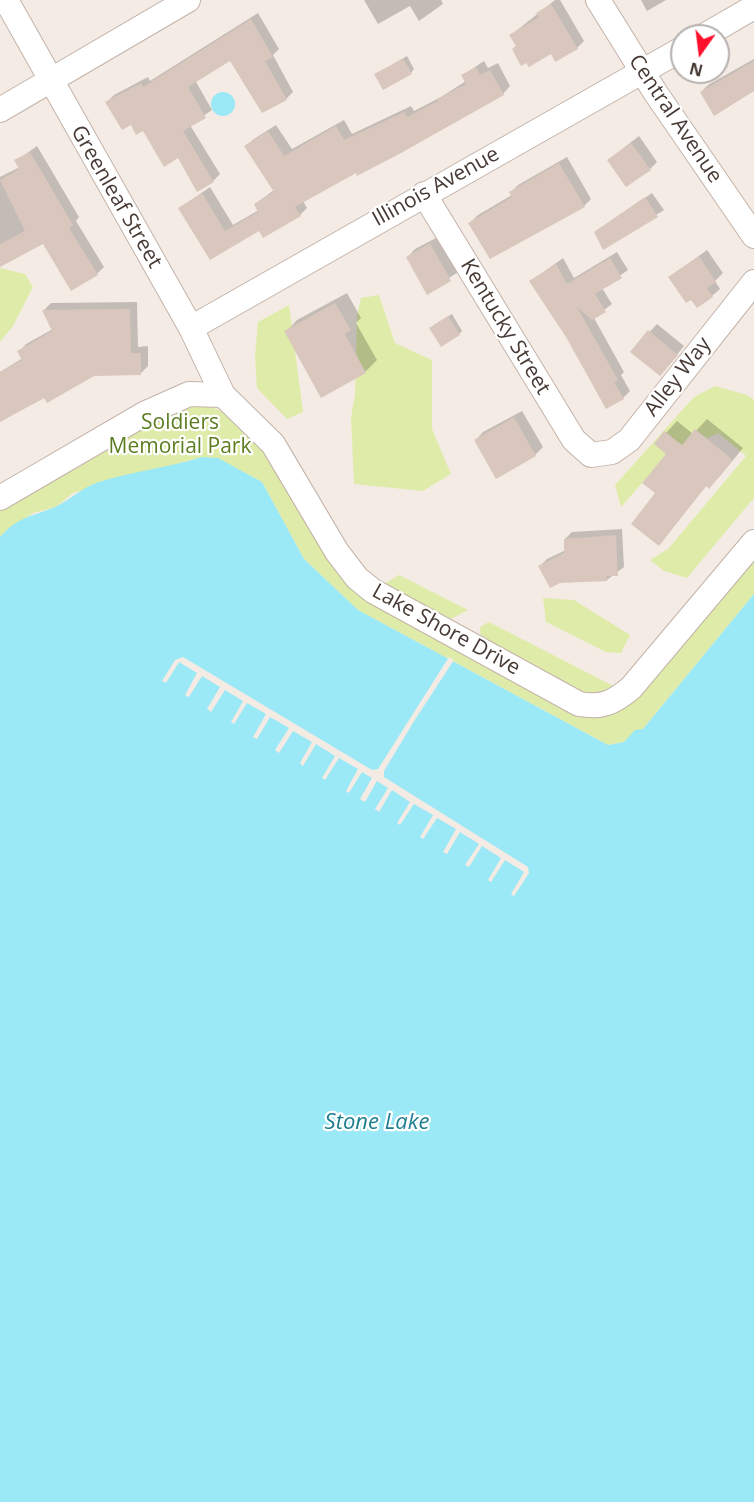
<!DOCTYPE html>
<style>
body{margin:0}
#map{position:relative;width:754px;height:1502px;overflow:hidden;background:#f4ebe4;font-family:"Open Sans",sans-serif}
canvas{display:block}
.north{position:absolute;left:670px;top:24px;width:60px;height:60px;box-sizing:border-box;background:#fff;border:2px solid #b5b0ae;border-radius:50%;rotate:194deg;font-size:16px;font-weight:700;line-height:24px;text-align:center;color:#473a34}
.north::after{content:'';display:block;margin:auto;width:21px;height:27px;background:#ff102b;clip-path:polygon(50% 0,100% 100%,50% 72%,0 100%)}
</style>
<div id="map">
<canvas width="754" height="1502"></canvas>
<div class="north">N</div>
</div>
<script>
const c = document.querySelector('canvas').getContext('2d');
c.lineJoin = 'round';
function fill(path, color) {
  c.fillStyle = color;
  c.fill(path, 'evenodd');
}
function stroke(path, color, width, dash) {
  c.strokeStyle = color;
  c.lineWidth = width;
  c.lineCap = dash ? 'butt' : 'round';
  c.setLineDash(dash || []);
  c.stroke(path);
}
function write(font, color, halo, rows, align = 'center') {
  c.font = font + ' "Open Sans",sans-serif';
  c.lineWidth = 4.5;
  c.setLineDash([]);
  c.textBaseline = 'middle';
  c.strokeStyle = halo;
  c.fillStyle = color;
  for (const [text, x, y, turn = 0] of rows) {
    c.save();
    c.translate(x, y);
    c.rotate((+turn || 0) * Math.PI / 180);
    c.textAlign = isNaN(turn) ? turn : align;
    if (halo) c.strokeText(text, 0, 0);
    c.fillText(text, 0, 0);
    c.restore();
  }
}
fill(new Path2D(`
 M 0,268 L 25,274 L 33,287 L 13,326 L 0,342 Z
 M 379,295 L 395,343 L 432,360 L 432,429 L 451,474 L 423,491 L 354,484 L 351,418 L 355,394 L 357,316 L 361,298 Z
 M 289,305 L 303,412 L 287,419 L 257,388 L 255,357 L 258,322 Z
 M 715,386 L 747,395 L 754,400 L 754,498 L 687,578 L 664,571 L 650,560 L 668,549 L 746,456 L 718,433 L 663,459 L 621,507 L 615,485 L 694,397 Z
 M 203,403 L 221,411 L 248,429 L 268,452 L 341,571 L 596,715 L 754,553 L 754,594 L 643,729 L 624,742 L 608,745 L 358,610 L 304,559 L 262,482 L 202,457 L 73,493 L 56,507 L 33,513 L 0,537 L 0,505 L 165,411 Z
 M 399,575 L 468,610 L 443,623 L 379,587 Z
 M 543,598 L 574,600 L 630,635 L 621,653 L 606,652 L 546,622 Z
 M 489,622 L 619,689 L 591,700 L 481,642 L 480,627 Z`), '#dfeca9');
fill(new Path2D(`
 M211 104a12 12 0 1 1 24 0a12 12 0 1 1-24 0Z
 M 202,457 L 218,458 L 262,482 L 304,559 L 358,610 L 608,745 L 624,742 L 635,730 L 643,729 L 754,594 L 754,1502 L 0,1502 L 0,537 C 19,516 31,517 55,507 C 71,500 82,487 99,482 C 133,471 168,468 202,457 Z`), '#9be9f6');
fill(new Path2D(`
 M 183,657 L 372,770 L 378,769 L 449,657 L 454,660 L 416,718 L 384,771 L 384,777 L 528,867 L 529,873 L 514,896 L 511,894 L 524,872 L 505,860 L 491,882 L 488,880 L 501,858 L 482,846 L 469,867 L 465,865 L 479,844 L 460,832 L 447,854 L 443,852 L 456,829 L 437,818 L 423,839 L 420,837 L 433,815 L 414,804 L 400,825 L 397,823 L 410,802 L 392,790 L 379,812 L 375,809 L 388,788 L 377,781 L 365,802 L 360,799 L 372,778 L 362,772 L 349,793 L 346,791 L 358,769 L 339,758 L 325,780 L 322,778 L 335,756 L 316,744 L 303,766 L 300,763 L 312,742 L 293,731 L 279,753 L 275,750 L 289,728 L 270,717 L 257,739 L 253,737 L 266,714 L 247,703 L 234,724 L 231,722 L 243,701 L 225,690 L 211,712 L 207,709 L 220,687 L 202,676 L 189,697 L 185,695 L 197,673 L 179,662 L 166,683 L 162,681 L 175,660 Z`), '#f4ebe4');
fill(new Path2D(`
 M 364,0 L 441,0 L 443,4 L 419,21 L 410,6 L 378,24 Z
 M 555,0 L 560,0 L 584,41 L 577,48 L 552,52 L 517,45 L 511,35 Z
 M 641,0 L 666,0 L 647,11 Z
 M 258,13 L 279,49 L 273,55 L 293,92 L 286,99 L 230,59 L 195,80 L 212,110 L 190,125 L 220,174 L 213,181 L 144,128 L 131,123 L 107,102 L 114,95 L 148,77 L 150,81 Z
 M 407,56 L 414,69 L 411,73 L 376,74 Z
 M 754,59 L 754,89 L 701,92 L 708,85 Z
 M 484,61 L 488,68 L 498,63 L 510,86 L 503,94 L 303,201 L 307,208 L 300,215 L 260,229 L 210,258 L 180,208 L 210,187 L 233,225 L 259,210 L 255,204 L 274,190 L 246,146 L 254,139 L 276,125 L 292,149 L 344,120 L 352,134 L 411,106 L 414,111 L 441,97 L 466,81 L 463,75 Z
 M 639,136 L 657,162 L 650,169 L 608,160 Z
 M 37,146 L 79,217 L 76,221 L 104,267 L 97,274 L 43,242 L 0,254 L 0,177 L 20,167 L 16,161 Z
 M 567,157 L 591,199 L 584,206 L 470,223 L 478,215 L 512,195 L 510,193 L 518,185 Z
 M 652,193 L 664,210 L 603,248 L 596,232 Z
 M 438,237 L 458,272 L 427,293 L 408,257 L 415,249 Z
 M 707,250 L 723,273 L 715,281 L 720,289 L 712,296 L 670,277 Z
 M 617,252 L 628,270 L 602,288 L 612,304 L 594,318 L 624,372 L 621,375 L 630,391 L 623,398 L 567,336 L 531,281 L 563,258 L 574,278 Z
 M 347,293 L 361,318 L 356,323 L 377,360 L 366,371 L 321,396 L 286,332 L 297,320 Z
 M 137,302 L 138,347 L 148,346 L 148,366 L 141,373 L 93,374 L 0,420 L 0,372 L 23,358 L 19,352 L 26,344 L 53,329 L 44,310 L 51,303 Z
 M 452,314 L 462,331 L 459,334 L 434,325 Z
 M 657,324 L 684,346 L 667,367 L 632,351 Z
 M 522,411 L 543,447 L 535,455 L 497,477 L 476,440 L 483,432 Z
 M 707,419 L 743,448 L 720,476 L 709,487 L 707,485 L 659,544 L 657,493 L 668,454 L 656,444 L 677,421 L 693,434 Z
 M 622,529 L 624,567 L 607,580 L 540,566 L 547,559 L 566,550 L 565,539 L 572,532 Z`), '#0003');
fill(new Path2D(`
 M 551,4 L 578,49 L 555,62 L 551,54 L 529,67 L 526,63 L 521,66 L 512,49 L 516,46 L 509,35 L 539,17 L 536,13 Z
 M 251,19 L 273,57 L 265,61 L 287,100 L 262,113 L 230,61 L 188,87 L 206,118 L 183,131 L 214,182 L 197,192 L 178,158 L 164,167 L 143,131 L 136,135 L 131,125 L 122,130 L 105,102 L 141,83 L 143,87 Z
 M 403,59 L 412,74 L 383,90 L 374,74 Z
 M 754,61 L 754,91 L 714,116 L 700,92 Z
 M 476,67 L 480,75 L 490,70 L 504,95 L 401,153 L 357,176 L 356,173 L 295,207 L 301,216 L 263,238 L 259,231 L 210,260 L 178,208 L 202,193 L 225,231 L 258,212 L 254,204 L 274,192 L 244,146 L 268,131 L 284,156 L 336,126 L 344,140 L 404,112 L 407,117 L 438,101 L 437,99 L 466,84 L 461,75 Z
 M 631,143 L 651,170 L 626,187 L 607,160 Z
 M 30,152 L 73,225 L 69,228 L 98,275 L 71,291 L 43,244 L 0,267 L 0,244 L 25,231 L 0,180 L 19,169 L 14,160 Z
 M 559,163 L 585,207 L 490,259 L 468,223 L 512,197 L 509,192 Z
 M 645,197 L 658,217 L 603,250 L 594,232 Z
 M 430,243 L 451,281 L 427,295 L 406,257 Z
 M 699,256 L 716,282 L 707,288 L 713,297 L 697,308 L 691,300 L 686,303 L 668,277 Z
 M 610,258 L 622,278 L 595,294 L 606,312 L 592,320 L 577,307 L 618,380 L 614,382 L 624,399 L 606,409 L 566,337 L 529,281 L 556,264 L 567,284 Z
 M 335,303 L 351,330 L 345,334 L 366,373 L 321,398 L 284,331 Z
 M 130,309 L 131,353 L 141,353 L 141,375 L 94,376 L 47,403 L 44,398 L 0,422 L 0,372 L 22,360 L 17,351 L 52,331 L 42,310 Z
 M 448,316 L 460,335 L 441,347 L 429,328 Z
 M 648,330 L 678,355 L 660,376 L 630,352 Z
 M 514,417 L 536,456 L 496,479 L 474,440 Z
 M 695,429 L 733,460 L 709,489 L 706,486 L 659,546 L 631,524 L 655,493 L 642,483 L 666,454 L 654,444 L 664,431 L 682,445 Z
 M 616,535 L 618,576 L 607,576 L 607,581 L 560,583 L 550,588 L 538,566 L 564,553 L 564,539 Z`), '#d9c6bc');
const minor = new Path2D(`
 M 6,0 L 191,328 L 223,395
 M 598,0 L 655,92 L 754,236
 M 704,36 L 754,7
 M 0,110 L 188,0
 M 424,194 L 574,440 L 591,455 L 612,452 L 629,440 L 754,282
 M 191,328 L 682,49
 M 0,498 L 144,414 L 189,394 L 223,395 L 273,444 L 337,552 L 357,578 L 373,591 L 579,704 C 602,708 613,703 631,688 L 754,542`);
stroke(minor, '#c3b3a9', 26);
stroke(minor, '#fff', 24);
write('21px', '#473a34', '#fff', [
 ["Central Avenue",675,119,56],
 ["Illinois Avenue",436,187,-29],
 ["Greenleaf Street",116,197,60],
 ["Kentucky Street",505,327,59],
 ["Alley Way",678,377,-52],
 ["Lake Shore Drive",446,630,29]
]);
write('21px', '#5c7d22', '#fff', [
 ["Soldiers",180,423],
 ["Memorial Park",180,447]
]);
write('italic 22px', '#1f7e90', '#fff', [
 ["Stone Lake",377,1123]
]);
</script>
